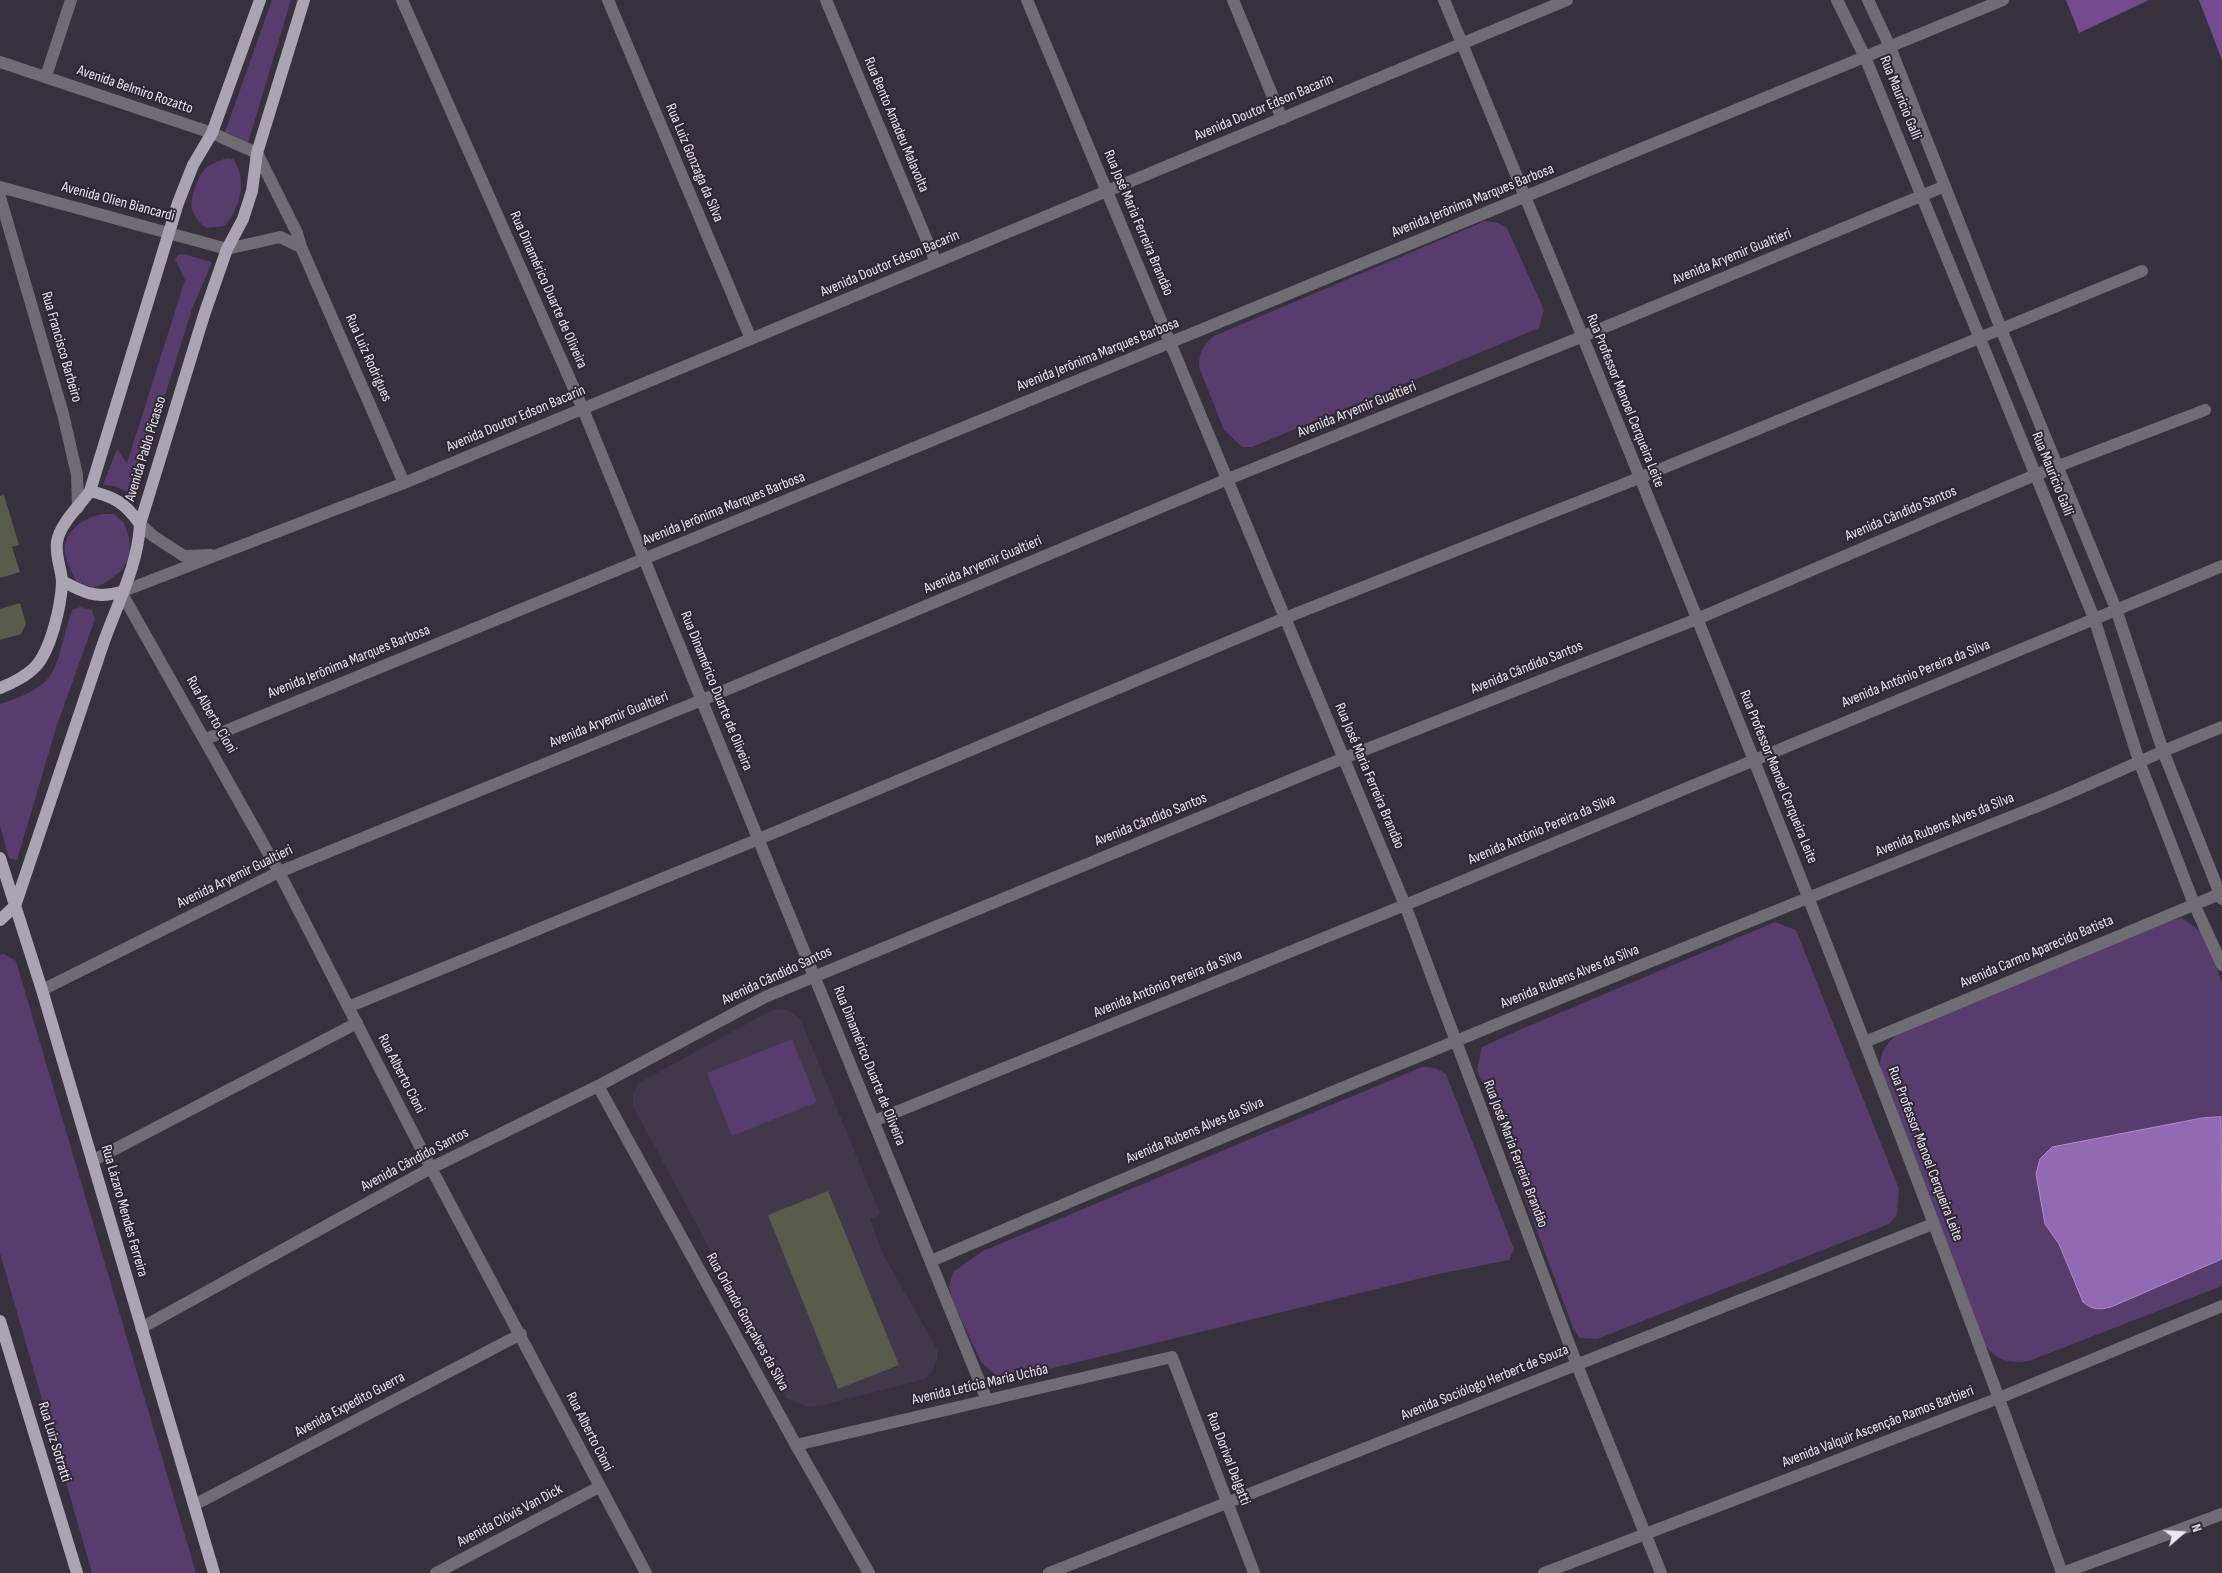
<!DOCTYPE html>
<meta charset="utf-8">
<style>
body{margin:0}
#map{position:relative;width:2222px;height:1573px;overflow:hidden;background:#37303d;font-family:"Sofia Sans Condensed",sans-serif}
canvas{display:block}
.north{position:absolute;left:2157px;top:1508px;width:50px;height:50px;-webkit-text-stroke:4px #2d2633;paint-order:stroke;rotate:71deg;font-size:14px;font-weight:700;line-height:20px;text-align:center;color:#eae6ef}
.north::after{content:'';display:block;margin:auto;width:18px;height:22px;background:#eae6ef;clip-path:polygon(50% 0,100% 100%,50% 72%,0 100%)}
</style>
<div id="map">
<canvas width="2222" height="1573"></canvas>
<div class="north">N</div>
</div>
<script>
const c = document.querySelector('canvas').getContext('2d');
c.lineJoin = 'round';
function fill(path, color) {
  c.fillStyle = color;
  c.fill(path, 'evenodd');
}
function stroke(path, color, width, dash) {
  c.strokeStyle = color;
  c.lineWidth = width;
  c.lineCap = dash ? 'butt' : 'round';
  c.setLineDash(dash || []);
  c.stroke(path);
}
function write(font, color, halo, rows, align = 'center') {
  c.font = font + ' "Sofia Sans Condensed",sans-serif';
  c.lineWidth = 4;
  c.setLineDash([]);
  c.textBaseline = 'middle';
  c.strokeStyle = halo;
  c.fillStyle = color;
  for (const [text, x, y, turn = 0] of rows) {
    c.save();
    c.translate(x, y);
    c.rotate((+turn || 0) * Math.PI / 180);
    c.textAlign = isNaN(turn) ? turn : align;
    if (halo) c.strokeText(text, 0, 0);
    c.fillText(text, 0, 0);
    c.restore();
  }
}
fill(new Path2D(`
 M 781,1009 L 792,1012 L 801,1020 L 880,1214 L 870,1219 L 884,1256 L 937,1349 L 937,1360 L 932,1372 L 925,1379 L 820,1406 L 806,1406 L 786,1398 L 767,1356 L 633,1106 L 633,1095 L 637,1084 L 770,1011 Z`), '#42374b');
fill(new Path2D(`
 M 272,0 L 291,0 L 248,143 L 225,132 Z
 M 226,158 L 233,159 C 248,180 240,207 225,226 L 206,228 C 200,223 194,217 192,209 C 190,197 198,174 208,166 C 213,163 221,161 226,158 Z
 M 1485,221 L 1498,223 L 1507,228 L 1544,310 L 1539,328 L 1252,447 L 1242,447 L 1224,430 L 1199,367 C 1199,352 1203,345 1214,336 Z
 M 183,254 L 212,262 L 192,309 L 134,495 L 114,486 L 103,485 L 117,449 L 127,463 L 185,280 L 175,259 L 178,255 Z
 M 102,514 L 114,514 L 124,523 L 129,538 L 130,556 L 121,571 L 105,583 L 93,588 L 76,581 C 73,573 68,566 66,558 C 59,534 82,518 102,514 Z
 M 80,607 L 92,610 L 95,619 L 57,725 L 17,860 L 9,858 L 0,826 L 0,704 C 65,684 53,666 72,610 Z
 M 2182,918 L 2203,933 L 2222,982 L 2222,1286 L 2029,1361 C 2010,1364 1997,1361 1985,1345 L 1881,1075 C 1878,1055 1884,1045 1899,1033 L 2166,921 Z
 M 1775,922 L 1796,930 L 1899,1189 L 1897,1215 L 1889,1224 L 1597,1339 L 1580,1338 L 1573,1328 L 1477,1069 L 1482,1047 L 1517,1031 Z
 M 4,954 L 16,961 L 196,1573 L 92,1573 L 0,1253 L 0,955 Z
 M 792,1039 L 817,1102 L 732,1136 L 707,1073 Z
 M 1422,1067 L 1435,1068 L 1446,1074 L 1514,1249 L 1509,1260 L 1434,1275 L 1012,1378 L 998,1377 L 981,1362 L 952,1299 L 949,1287 L 953,1272 L 983,1251 Z`), '#583c6d');
fill(new Path2D(`
 M 2066,0 L 2149,0 L 2079,33 Z
 M 2199,0 L 2222,0 L 2222,60 Z`), '#744b91');
const water = new Path2D(`
 M 2221,1117 L 2222,1259 L 2111,1307 C 2099,1310 2093,1310 2083,1302 L 2059,1244 L 2045,1224 L 2036,1174 L 2040,1159 L 2052,1147 L 2202,1118 Z`);
fill(water, '#9269b2');
stroke(water, '#ac8ec4', 1);
fill(new Path2D(`
 M 4,495 L 19,545 L 12,547 L 20,572 L 0,578 L 0,496 Z
 M 20,603 L 26,624 L 21,634 L 0,640 L 0,609 Z
 M 828,1191 L 899,1365 L 838,1389 L 768,1215 Z`), '#595b4b');
stroke(new Path2D(`
 M 402,0 L 583,409 L 987,1400
 M 608,0 L 751,339
 M 826,0 L 936,262
 M 1027,0 L 1405,905 L 1577,1365 L 1661,1573
 M 1233,0 L 1282,119
 M 1444,0 C 1659,520 1873,1042 2062,1573
 M 1837,0 L 1865,57 L 2094,618 L 2139,761 L 2194,904 L 2222,965
 M 1868,0 L 1890,47 L 2001,329 L 2116,609 L 2163,751 L 2222,899
 M 0,62 L 212,133 L 257,153 L 297,233 L 301,247 L 404,483
 M 46,76 L 71,0
 M 0,187 L 227,249 L 280,237 L 301,247
 M 0,197 L 63,414 L 77,475 L 78,508
 M 140,524 L 153,536 L 184,556 L 211,555
 M 206,739 L 2003,0
 M 42,990 L 279,872 L 702,700 L 1228,479 L 1581,337 L 1945,186
 M 348,1007 L 759,839 L 1285,618 L 1639,478 L 2142,271
 M 1865,1042 L 2222,893
 M 598,1086 L 796,1445 L 869,1573
 M 874,1121 L 1405,905 L 2222,566
 M 92,1161 L 357,1023
 M 931,1261 C 1294,1105 1661,956 2028,810 C 2094,784 2156,752 2222,727
 M 141,1328 L 431,1168 L 598,1086 L 765,997 L 1344,758 L 1697,619 L 2035,475 L 2205,410
 M 796,1445 L 1172,1357 L 1254,1573
 M 194,1505 L 521,1334
 M 436,1573 L 599,1487
 M 646,1573 L 431,1168 L 279,872 L 121,592 L 404,483 L 1567,0
 M 1049,1573 L 1933,1224
 M 1544,1573 L 1999,1398 L 2222,1306
 M 2063,1573 L 2222,1514`), '#706c73', 12);
stroke(new Path2D(`
 M 90,491 C 115,497 125,503 140,524
 M 62,581 C 85,593 96,599 121,592
 M 0,688 C 11,684 28,675 36,666 C 51,649 61,606 62,583 C 62,570 55,557 57,542 C 60,523 80,506 90,491 L 178,203 L 193,165 L 212,133 L 260,0
 M 0,858 L 42,990 L 214,1573
 M 0,920 L 15,906 C 44,820 73,733 102,647 C 116,606 138,567 140,524 L 204,315 L 227,249 L 243,219 L 252,191 L 257,153 L 304,0
 M 0,1321 L 77,1573`), '#aba4b2', 12);
write('15px', '#eae6ef', '#2d2633', [
 ["Avenida Belmiro Rozatto",135,90,19],
 ["Rua Mauricio Galli",1900,98,68],
 ["Avenida Doutor Edson Bacarin",1264,108,-23],
 ["Rua Bento Amadeu Malavolta",896,125,67],
 ["Rua Luiz Gonzaga da Silva",694,163,67],
 ["Avenida Jerônima Marques Barbosa",1473,201,-22],
 ["Avenida Olien Biancardi",118,202,15],
 ["Rua José Maria Ferreira Brandão",1138,223,67],
 ["Avenida Aryemir Gualtieri",1732,257,-22],
 ["Avenida Doutor Edson Bacarin",890,264,-23],
 ["Rua Dinamérico Duarte de Oliveira",548,290,66],
 ["Rua Francisco Barbeiro",61,347,74],
 ["Avenida Jerônima Marques Barbosa",1098,355,-22],
 ["Rua Luiz Rodrigues",368,358,66],
 ["Rua Professor Manoel Cerqueira Leite",1625,401,68],
 ["Avenida Aryemir Gualtieri",1357,410,-22],
 ["Avenida Doutor Edson Bacarin",516,419,-23],
 ["Avenida Pablo Picasso",146,449,-73],
 ["Rua Mauricio Galli",2052,474,68],
 ["Avenida Jerônima Marques Barbosa",724,509,-22],
 ["Avenida Cândido Santos",1901,514,-23],
 ["Avenida Aryemir Gualtieri",983,565,-23],
 ["Avenida Jerônima Marques Barbosa",349,662,-22],
 ["Avenida Cândido Santos",1527,668,-22],
 ["Avenida Antônio Pereira da Silva",1916,674,-22],
 ["Rua Dinamérico Duarte de Oliveira",716,691,68],
 ["Rua Alberto Cioni",211,715,60],
 ["Avenida Aryemir Gualtieri",609,720,-22],
 ["Rua José Maria Ferreira Brandão",1369,776,67],
 ["Rua Professor Manoel Cerqueira Leite",1778,777,68],
 ["Avenida Cândido Santos",1151,820,-22],
 ["Avenida Rubens Alves da Silva",1945,825,-22],
 ["Avenida Antônio Pereira da Silva",1542,830,-23],
 ["Avenida Aryemir Gualtieri",235,877,-26],
 ["Avenida Carmo Aparecido Batista",2037,952,-23],
 ["Avenida Cândido Santos",777,976,-25],
 ["Avenida Rubens Alves da Silva",1570,977,-22],
 ["Avenida Antônio Pereira da Silva",1168,984,-22],
 ["Rua Dinamérico Duarte de Oliveira",869,1066,68],
 ["Rua Alberto Cioni",401,1074,63],
 ["Avenida Rubens Alves da Silva",1195,1131,-23],
 ["Rua José Maria Ferreira Brandão",1515,1154,69],
 ["Rua Professor Manoel Cerqueira Leite",1925,1154,69],
 ["Avenida Cândido Santos",415,1160,-28],
 ["Rua Lázaro Mendes Ferreira",124,1211,74],
 ["Rua Orlando Gonçalves da Silva",747,1322,61],
 ["Avenida Sociólogo Herbert de Souza",1485,1383,-22],
 ["Avenida Letícia Maria Uchôa",980,1385,-13],
 ["Avenida Expedito Guerra",350,1405,-28],
 ["Avenida Valquir Ascenção Ramos Barbieri",1878,1427,-21],
 ["Rua Alberto Cioni",589,1432,63],
 ["Rua Luiz Sotratti",54,1442,73],
 ["Rua Dorival Delgatti",1228,1459,69],
 ["Avenida Clóvis Van Dick",510,1516,-28]
]);
</script>
